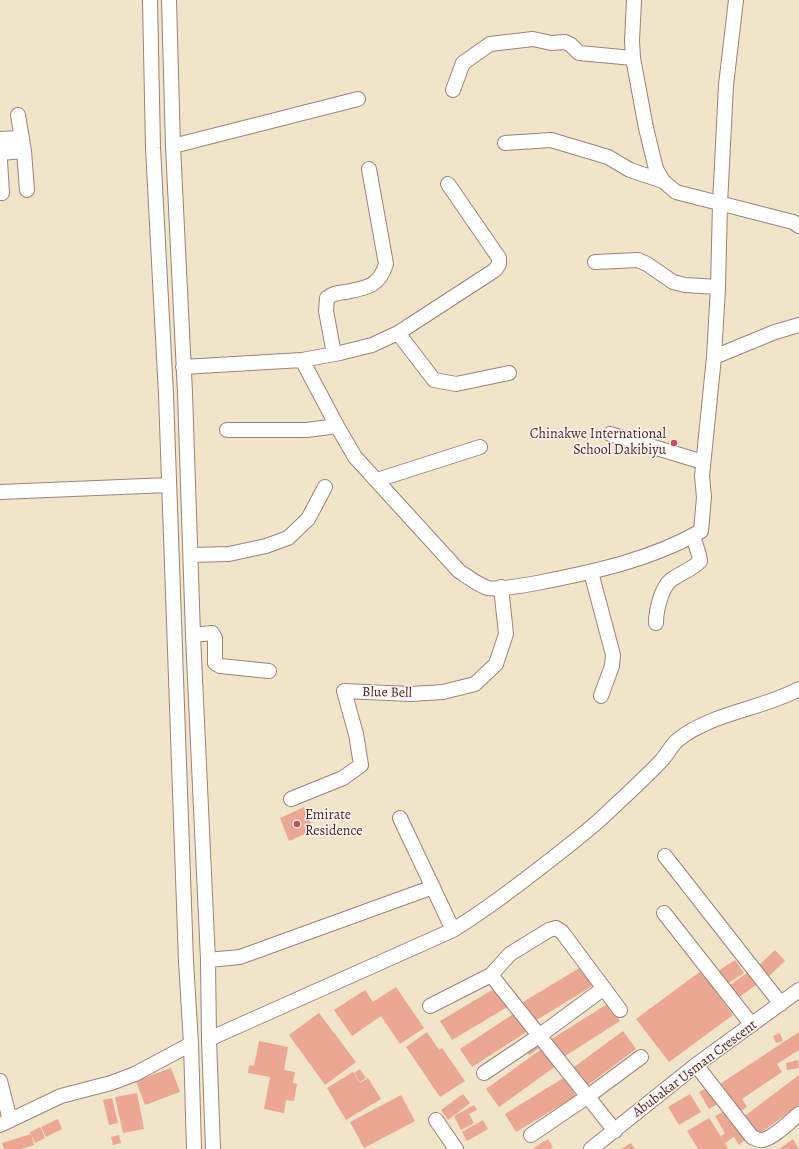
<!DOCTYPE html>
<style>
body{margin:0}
canvas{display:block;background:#f0e5c8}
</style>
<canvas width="799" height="1149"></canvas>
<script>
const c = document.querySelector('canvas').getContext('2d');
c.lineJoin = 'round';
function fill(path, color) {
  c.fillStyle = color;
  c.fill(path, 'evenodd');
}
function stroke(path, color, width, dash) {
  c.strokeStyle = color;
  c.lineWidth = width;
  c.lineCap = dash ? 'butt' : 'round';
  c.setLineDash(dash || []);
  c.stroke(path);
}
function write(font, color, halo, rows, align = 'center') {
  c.font = font + ' Alegreya,serif';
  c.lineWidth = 3;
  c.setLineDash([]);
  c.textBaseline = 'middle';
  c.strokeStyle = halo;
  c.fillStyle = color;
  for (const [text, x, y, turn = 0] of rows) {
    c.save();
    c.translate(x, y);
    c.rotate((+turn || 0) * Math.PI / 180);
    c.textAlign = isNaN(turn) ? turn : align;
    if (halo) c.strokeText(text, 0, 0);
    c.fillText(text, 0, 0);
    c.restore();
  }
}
fill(new Path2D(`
 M 304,807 L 314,830 L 289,841 L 280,818 Z
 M 775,950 L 785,961 L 769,976 L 759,965 Z
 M 735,960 L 744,973 L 724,986 L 715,973 Z
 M 581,967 L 592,986 L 535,1021 L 523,1002 Z
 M 701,971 L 733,1015 L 669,1062 L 636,1019 Z
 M 747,973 L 756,985 L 735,1000 L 726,988 Z
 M 396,987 L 424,1028 L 400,1044 L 381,1016 L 352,1036 L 334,1010 L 365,990 L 373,1002 Z
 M 497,987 L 509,1006 L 452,1040 L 440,1021 Z
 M 609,1003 L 620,1021 L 562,1058 L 550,1040 Z
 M 319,1013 L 356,1062 L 325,1085 L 289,1035 Z
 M 515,1013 L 528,1031 L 472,1067 L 460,1049 Z
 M 623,1031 L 636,1049 L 584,1088 L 570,1070 Z
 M 427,1032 L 439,1050 L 442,1048 L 465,1081 L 440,1097 L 406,1047 Z
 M 799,1032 L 799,1050 L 777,1064 L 782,1072 L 742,1099 L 747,1107 L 741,1111 L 734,1102 L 730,1105 L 717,1086 Z
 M 780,1033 L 783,1041 L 776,1043 L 773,1036 Z
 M 259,1041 L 288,1047 L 284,1070 L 295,1072 L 293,1083 L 297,1084 L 294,1101 L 286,1100 L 284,1113 L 264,1109 L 270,1077 L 248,1073 L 249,1065 L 254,1066 Z
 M 536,1043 L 539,1048 L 529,1055 L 525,1049 Z
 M 543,1048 L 556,1066 L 499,1107 L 486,1089 Z
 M 798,1060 L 799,1068 L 787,1070 L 786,1063 Z
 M 171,1068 L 180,1092 L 145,1105 L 136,1081 Z
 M 360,1069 L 366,1078 L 360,1082 L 354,1073 Z
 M 353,1072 L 360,1083 L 368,1078 L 381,1099 L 346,1120 L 327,1088 Z
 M 799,1075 L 799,1105 L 759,1134 L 755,1128 L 751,1131 L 742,1118 Z
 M 565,1077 L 576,1096 L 516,1132 L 505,1114 Z
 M 708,1087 L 718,1104 L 709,1109 L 699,1092 Z
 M 137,1093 L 144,1129 L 123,1133 L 115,1097 Z
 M 463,1094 L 470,1103 L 448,1120 L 441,1110 Z
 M 690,1094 L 701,1112 L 679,1125 L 668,1107 Z
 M 401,1095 L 415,1121 L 364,1148 L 350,1122 Z
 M 112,1098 L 118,1123 L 109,1125 L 103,1100 Z
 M 474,1105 L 477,1110 L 469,1114 L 474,1123 L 461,1130 L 454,1116 Z
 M 726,1110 L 745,1140 L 739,1145 L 734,1137 L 725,1143 L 728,1149 L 698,1149 L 687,1131 L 709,1118 L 724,1141 L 721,1136 L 725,1133 L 715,1116 Z
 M 58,1119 L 62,1129 L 46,1137 L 41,1127 Z
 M 483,1120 L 488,1129 L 467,1141 L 462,1132 Z
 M 40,1127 L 45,1138 L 35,1143 L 30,1132 Z
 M 31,1134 L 34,1145 L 21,1149 L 4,1149 L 2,1143 Z
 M 119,1135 L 121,1143 L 113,1145 L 111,1137 Z
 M 548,1139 L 553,1147 L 550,1149 L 533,1149 Z
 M 793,1139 L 799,1149 L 779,1149 Z
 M 631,1143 L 635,1149 L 621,1149 Z`), '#eba792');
const minor = new Path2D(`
 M 150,0 L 153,148 L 166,395 L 186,961 L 191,1044 L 194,1149
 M 169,0 L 173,146 L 185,393 L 193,635 L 208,960 L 209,1039 L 213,1149
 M 634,0 L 632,41 L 633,58 L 646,128 L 656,169 L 663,181 L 676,192 L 793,222 L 799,226
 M 453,90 L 463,63 L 490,44 L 533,39 L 551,43 L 565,42 L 571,45 L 579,53 L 633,58
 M 18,115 L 24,151 L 27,190
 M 0,139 L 22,138
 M 505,143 L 551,140 L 608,157 L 630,170 L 663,181
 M 173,146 L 358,99
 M 0,153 L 24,151
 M 0,161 L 2,193
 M 595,262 L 638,260 L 647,264 L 673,282 L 685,285 L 718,287
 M 398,333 L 434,380 L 456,384 L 509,373
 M 334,354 L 326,311 L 327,298 C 333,293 338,293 345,292 C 366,288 379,287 386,264 L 369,169
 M 714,357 L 775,332 L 799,325
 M 302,360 L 337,426 L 355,457 L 459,571 C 468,577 478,585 488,588 C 498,590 526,585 537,583 C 593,572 651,560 701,531 L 704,497 L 702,476 L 714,357 L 718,287 L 720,204 L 726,85 L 736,0
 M 183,367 L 302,360 L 340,353 L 372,345 L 398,333 L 495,270 L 499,264 L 499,258 L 448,184
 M 227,430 L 307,430 L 337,426
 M 610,434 L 703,462
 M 377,480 L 480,447
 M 0,492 L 169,485
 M 191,555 L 229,554 L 266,546 L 288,538 L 308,519 L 325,487
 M 591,572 L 613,655 L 612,666 L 601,696
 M 656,623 C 656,611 661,588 671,580 C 680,573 692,570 700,561 L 699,555 L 693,536
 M 193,635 L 212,633 L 215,638 L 215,663 L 220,666 L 269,671
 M 291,799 L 343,778 L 361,765 L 356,734 L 344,691 L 411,694 L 443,692 L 475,684 L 496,664 L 506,634 L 501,587
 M 400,818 L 453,930
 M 665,856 L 781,1004
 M 664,913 L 752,1025
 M 208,960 L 240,957 L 433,887
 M 491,975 L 510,954 L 549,930 L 556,928 L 562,932 L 620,1010
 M 430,1006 L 491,975 L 615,1131
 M 209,1039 L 453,930 C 487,909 518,885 549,861 C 568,846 588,831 605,815 C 624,797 644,779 662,760 C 668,753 672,744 679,739 C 712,713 762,709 799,689
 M 696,1065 L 752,1137 C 756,1139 759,1141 763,1140 C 775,1137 790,1121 799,1114
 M 484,1073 L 539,1036 L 604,988
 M 0,1081 L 10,1120
 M 436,1120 L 456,1149
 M 0,1125 L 61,1096 L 111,1083 L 135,1074 L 191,1044
 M 531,1135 L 587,1097 L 641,1057
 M 591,1149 L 696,1065 L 799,990`);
stroke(minor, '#9d827a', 16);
stroke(minor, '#fff', 14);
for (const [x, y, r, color] of [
 [674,443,4,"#d1495b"],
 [297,824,4,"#d1495b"]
]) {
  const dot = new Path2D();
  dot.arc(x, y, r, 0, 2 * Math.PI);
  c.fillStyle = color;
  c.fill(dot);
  stroke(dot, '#fbf7ec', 1.5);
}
write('14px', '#4a1f2b', '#fbf7ec', [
 ["Chinakwe International",666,435],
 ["School Dakibiyu",666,451],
 ["Emirate",305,816,"left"],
 ["Residence",305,832,"left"]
], 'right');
write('14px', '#4a1f2b', '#fbf7ec', [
 ["Blue Bell",387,693,1],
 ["Abubakar Usman Crescent",695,1069,-37]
]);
</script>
